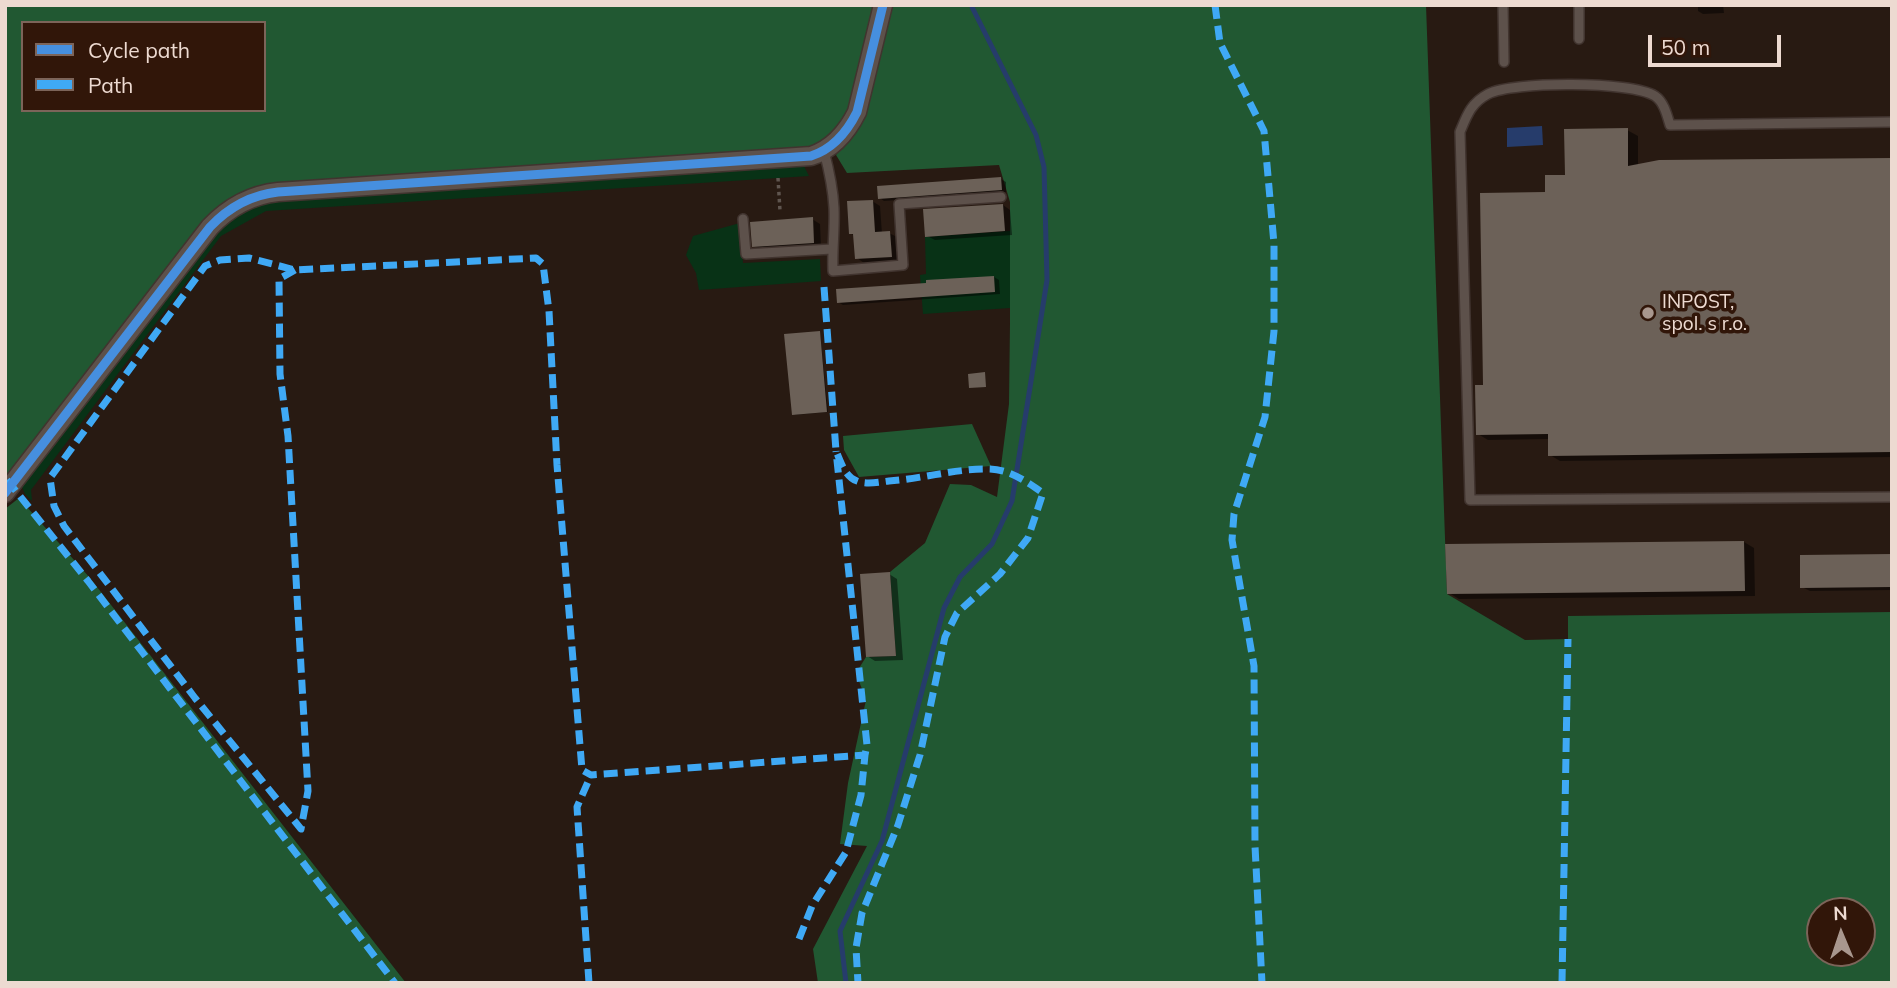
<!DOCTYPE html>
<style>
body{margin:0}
#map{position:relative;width:1897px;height:988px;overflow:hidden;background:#281a12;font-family:Mulish,sans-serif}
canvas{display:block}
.frame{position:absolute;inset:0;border:7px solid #eddad1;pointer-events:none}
.legend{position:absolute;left:21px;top:21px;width:245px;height:91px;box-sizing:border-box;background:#311609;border:2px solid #7c6459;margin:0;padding:9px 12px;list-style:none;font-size:21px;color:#eddad1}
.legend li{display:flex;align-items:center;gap:14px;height:35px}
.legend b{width:35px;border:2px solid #7c6459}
.north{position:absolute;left:1806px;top:897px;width:70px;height:70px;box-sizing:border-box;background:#311609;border:2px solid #7c6459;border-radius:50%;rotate:358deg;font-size:19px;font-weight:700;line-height:28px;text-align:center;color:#eddad1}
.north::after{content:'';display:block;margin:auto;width:24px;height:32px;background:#a8978e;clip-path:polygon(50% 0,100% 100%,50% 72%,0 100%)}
.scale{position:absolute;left:1648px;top:35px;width:133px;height:32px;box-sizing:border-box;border:4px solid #eddad1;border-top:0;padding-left:9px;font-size:21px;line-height:24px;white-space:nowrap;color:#eddad1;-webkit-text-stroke:5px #311609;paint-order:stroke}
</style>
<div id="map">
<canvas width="1897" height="988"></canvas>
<div class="frame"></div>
<ul class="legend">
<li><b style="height:9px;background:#468fdf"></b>Cycle path</li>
<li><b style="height:9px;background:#3fa9f5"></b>Path</li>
</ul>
<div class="north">N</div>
<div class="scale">50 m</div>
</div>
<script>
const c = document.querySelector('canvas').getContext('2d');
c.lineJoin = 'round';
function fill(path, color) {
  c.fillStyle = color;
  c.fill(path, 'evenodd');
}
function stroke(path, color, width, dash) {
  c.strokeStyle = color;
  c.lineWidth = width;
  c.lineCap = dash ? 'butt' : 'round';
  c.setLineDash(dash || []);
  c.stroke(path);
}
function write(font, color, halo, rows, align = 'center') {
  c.font = font + ' Mulish,sans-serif';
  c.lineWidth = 7;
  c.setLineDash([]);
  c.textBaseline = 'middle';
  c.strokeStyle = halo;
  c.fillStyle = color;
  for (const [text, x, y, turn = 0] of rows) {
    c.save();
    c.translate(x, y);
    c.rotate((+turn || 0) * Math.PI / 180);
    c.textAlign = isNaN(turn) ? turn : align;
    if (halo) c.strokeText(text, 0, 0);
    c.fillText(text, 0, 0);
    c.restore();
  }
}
fill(new Path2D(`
 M 802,162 L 809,176 L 266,211 L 221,236 L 31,490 L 32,501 L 25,494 L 21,485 L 228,218 L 261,201 Z
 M 740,223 L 743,263 L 820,259 L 821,281 L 699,290 L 696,273 L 686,255 L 693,236 Z
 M 1010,231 L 1010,308 L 923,314 L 920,275 L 926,274 L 925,237 Z`), '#083216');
fill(new Path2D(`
 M 5,5 L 876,5 C 865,50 861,114 821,143 C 815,148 804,149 796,151 L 239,196 L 5,483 ZM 23,23 L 264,23 L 264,110 L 23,110 Z
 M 890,5 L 1426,5 L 1447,594 L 1525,640 L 1568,639 L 1568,616 L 1892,612 L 1892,983 L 818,983 L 813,949 L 867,846 L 840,844 L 848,783 L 866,700 L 856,673 L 866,657 L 896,656 L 890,572 L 925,543 L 950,484 L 971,485 L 997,497 L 1009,404 L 1010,323 L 1010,202 L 999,165 L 847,173 L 836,155 L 865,114 ZM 1820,911 L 1862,911 L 1862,953 L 1820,953 Z
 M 972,424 L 991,466 L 859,477 L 844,450 L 843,436 Z
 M 19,498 L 90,578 L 406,983 L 5,983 L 5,509 Z`), '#215832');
fill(new Path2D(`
 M 1542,126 L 1543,145 L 1507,147 L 1507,128 Z`), '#263c6b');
fill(new Path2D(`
 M 1617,5 L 1652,5 L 1652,7 L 1620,7 Z
 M 1698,5 L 1723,5 L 1724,13 L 1703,14 L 1698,11 Z
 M 1627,130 L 1638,136 L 1638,166 L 1892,159 L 1892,457 L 1560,461 L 1550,455 L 1550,439 L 1488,440 L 1478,434 L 1484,387 L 1547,194 Z
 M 1001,179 L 1006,182 L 1006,192 L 884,201 L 880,198 Z
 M 872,201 L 880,206 L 882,234 L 889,233 L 897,237 L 899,260 L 864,263 L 857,258 L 855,236 L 850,233 Z
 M 1003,205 L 1010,210 L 1012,235 L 935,240 L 927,236 Z
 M 812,219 L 820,224 L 821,247 L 762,250 L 754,246 Z
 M 994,277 L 999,280 L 1000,294 L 843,305 L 838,302 L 928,285 Z
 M 820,333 L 828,412 L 795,415 Z
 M 1744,542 L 1754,548 L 1755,596 L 1459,599 L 1449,593 Z
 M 1892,555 L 1892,590 L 1810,591 L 1802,587 Z
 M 889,574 L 897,579 L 903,660 L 875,661 L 867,656 Z`), '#0007');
stroke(new Path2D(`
 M 846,983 L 840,931 L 882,841 L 944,608 L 960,577 L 992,544 L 1012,501 L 1047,280 L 1044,167 L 1036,135 L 971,5`), '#263c6b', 5);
fill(new Path2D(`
 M 1628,128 L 1628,166 L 1659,160 L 1892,158 L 1892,452 L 1548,456 L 1548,434 L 1476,435 L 1475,385 L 1483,385 L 1480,193 L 1545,192 L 1545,175 L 1565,175 L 1564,129 Z
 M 1001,177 L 1002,190 L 878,199 L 877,186 Z
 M 873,200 L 875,232 L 890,231 L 892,257 L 855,259 L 853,234 L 849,234 L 847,201 Z
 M 1003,204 L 1005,231 L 925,237 L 923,209 Z
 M 813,217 L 814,243 L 752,247 L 750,222 Z
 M 994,276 L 995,292 L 837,303 L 836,289 L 926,283 L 926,280 Z
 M 820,331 L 827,412 L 792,415 L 784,334 Z
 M 985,372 L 986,387 L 969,388 L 968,374 Z
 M 1744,541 L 1745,591 L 1447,594 L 1445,544 Z
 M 1892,554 L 1892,587 L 1800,588 L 1800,555 Z
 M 890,572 L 896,656 L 866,657 L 860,574 Z`), '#6c6158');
const service = new Path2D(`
 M 1503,5 L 1504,62
 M 1579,5 L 1579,39
 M 1892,122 L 1670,125 C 1667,115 1664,102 1655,96 C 1631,81 1513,81 1488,94 C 1471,103 1467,115 1460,132 L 1470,500 L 1892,497
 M 824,151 C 829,170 833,188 834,208 C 835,229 832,249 833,271 L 903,265 L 899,204 L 1001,197
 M 743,219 L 746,254 L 832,249`);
const minor = new Path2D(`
 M 5,493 L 210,227 C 229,207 250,195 278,192 L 811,156 C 833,149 847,132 857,112 L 883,5`);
stroke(service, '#41342f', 12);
stroke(minor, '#41342f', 21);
stroke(new Path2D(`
 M 778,178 L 780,211`), '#5f554f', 3.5, [3.5, 3.5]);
stroke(service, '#5d514b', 9);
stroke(minor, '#5d514b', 18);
stroke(new Path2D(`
 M 1215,5 L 1220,43 L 1264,131 L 1274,244 L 1274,331 L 1265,417 L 1234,514 L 1232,540 L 1254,666 L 1255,846 L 1262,983
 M 295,270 L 279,279 L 280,374 L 288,436 L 308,791 L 301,829 L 195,698 L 64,526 L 54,506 L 50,478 L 205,266 L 220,260 L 249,258 L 295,270 L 536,258 L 543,264 L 549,311 L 557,465 L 582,770 L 591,775 L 865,755 L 867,745 L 836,451
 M 824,287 L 836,451 C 841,462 845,477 857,481 C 867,485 879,482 889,481 C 921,479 959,468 990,469 C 1011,470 1027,482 1043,493 L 1028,538 L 1000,574 L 957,613 L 945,637 L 920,755 L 898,825 L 862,913 L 856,948 L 858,983
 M 7,480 L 88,581 L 395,983
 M 799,939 L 812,906 L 846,852 L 861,795 L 865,755
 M 589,983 L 577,807 L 591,775
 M 1562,983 L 1568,639`), '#3fa9f5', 7, [14, 7]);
stroke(new Path2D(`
 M 5,493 L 210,227 C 229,207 250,195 278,192 L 811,156 C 833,149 847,132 857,112 L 883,5`), '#468fdf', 9);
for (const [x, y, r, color] of [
 [1648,313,7,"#a8978e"]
]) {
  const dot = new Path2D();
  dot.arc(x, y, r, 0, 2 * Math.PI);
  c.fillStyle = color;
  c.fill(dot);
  stroke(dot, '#311609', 2.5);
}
write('19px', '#eddad1', '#311609', [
 ["INPOST,",1662,302],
 ["spol. s r.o.",1662,324]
], 'left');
</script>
